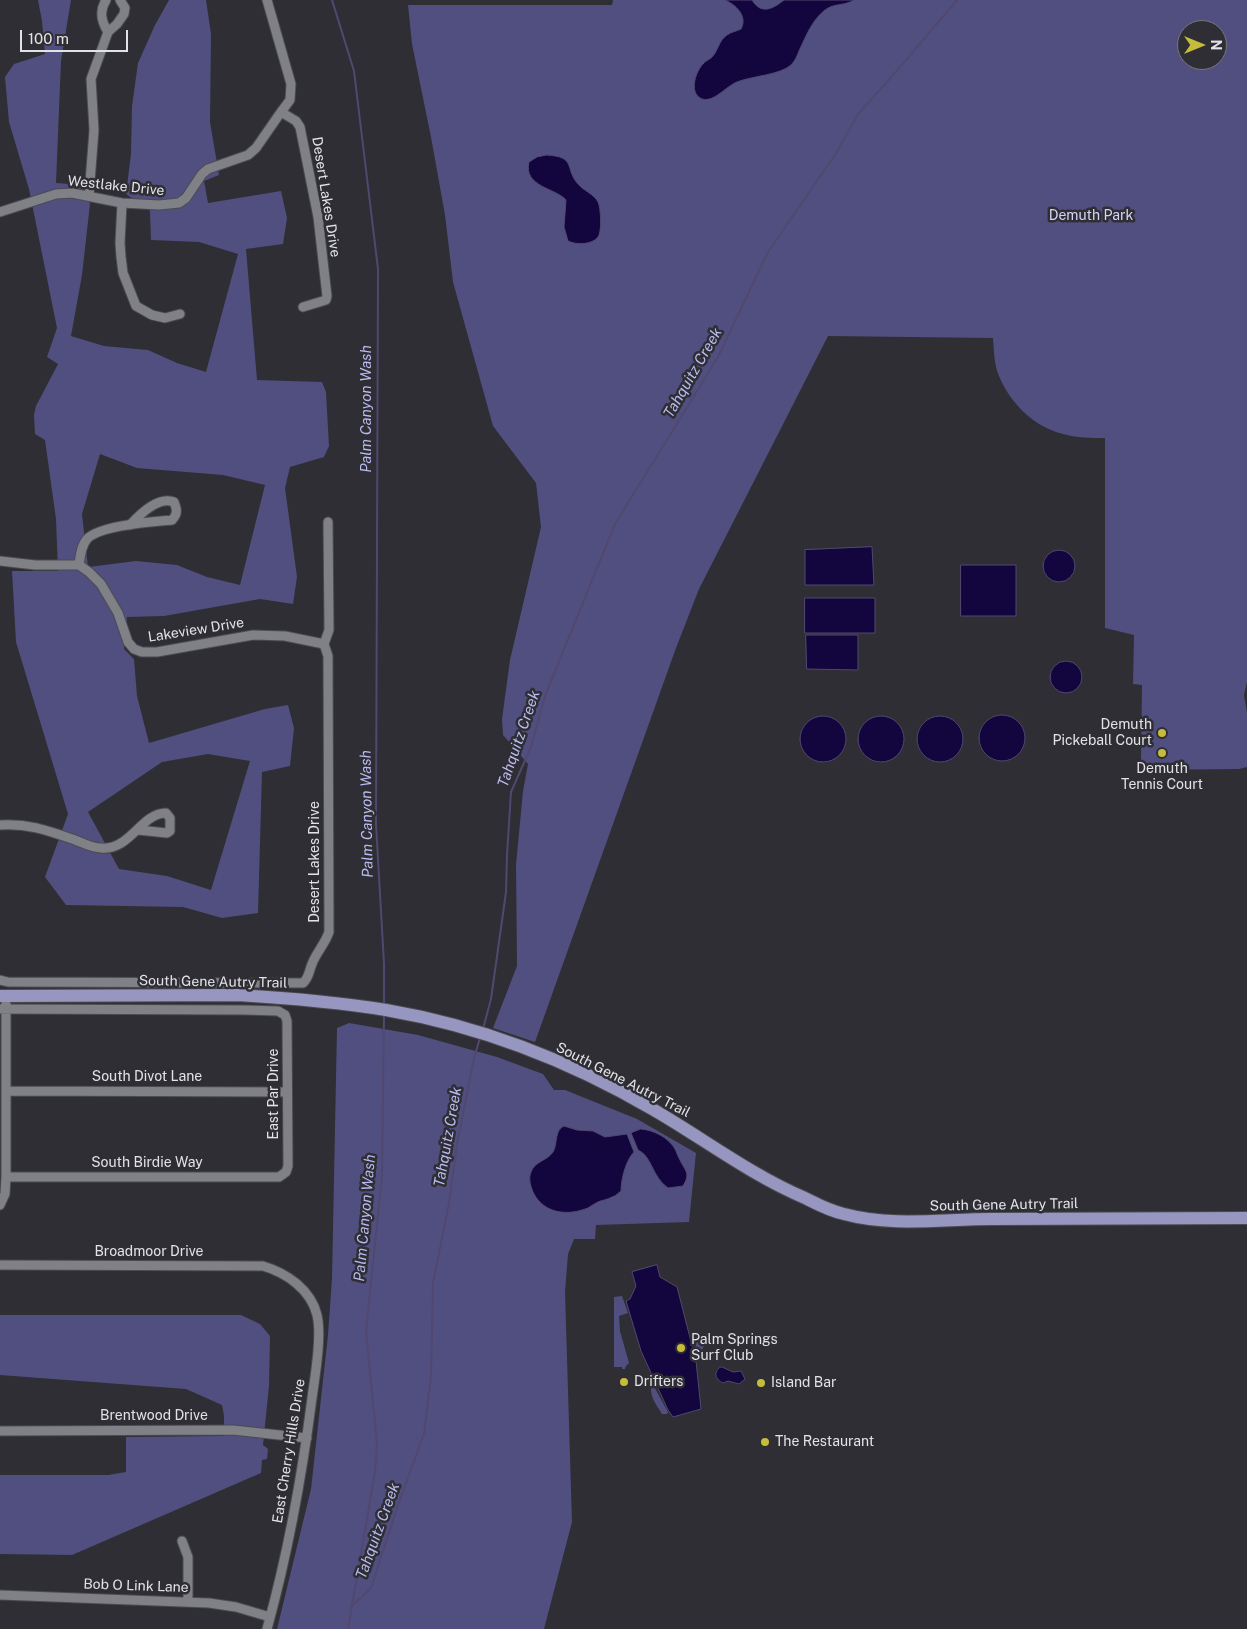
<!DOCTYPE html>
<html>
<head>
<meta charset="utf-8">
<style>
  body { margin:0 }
  #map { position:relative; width:1247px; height:1629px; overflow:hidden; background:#2e2e34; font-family:"Public Sans",sans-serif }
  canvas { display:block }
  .north { position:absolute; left:1177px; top:20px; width:50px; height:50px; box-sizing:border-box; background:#2e2e34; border:1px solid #76767c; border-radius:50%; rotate:90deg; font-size:14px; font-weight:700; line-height:20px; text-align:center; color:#e3e3e7 }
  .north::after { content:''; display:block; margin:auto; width:18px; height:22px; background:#c6bc3c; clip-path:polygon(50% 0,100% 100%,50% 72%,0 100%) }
  .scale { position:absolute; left:20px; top:30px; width:108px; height:22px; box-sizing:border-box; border:2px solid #e3e3e7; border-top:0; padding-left:6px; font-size:15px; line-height:18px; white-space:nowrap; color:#e3e3e7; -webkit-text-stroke:4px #2e2e34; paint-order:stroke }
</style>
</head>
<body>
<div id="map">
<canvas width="1247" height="1629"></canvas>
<div class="north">N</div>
<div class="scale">100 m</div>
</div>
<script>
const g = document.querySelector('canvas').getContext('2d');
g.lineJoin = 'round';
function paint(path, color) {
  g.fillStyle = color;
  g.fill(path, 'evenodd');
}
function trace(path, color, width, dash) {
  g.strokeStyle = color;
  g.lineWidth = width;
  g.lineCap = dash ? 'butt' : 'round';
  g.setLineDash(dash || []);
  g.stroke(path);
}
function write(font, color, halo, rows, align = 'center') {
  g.font = font + ' "Public Sans",sans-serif';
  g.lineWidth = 5;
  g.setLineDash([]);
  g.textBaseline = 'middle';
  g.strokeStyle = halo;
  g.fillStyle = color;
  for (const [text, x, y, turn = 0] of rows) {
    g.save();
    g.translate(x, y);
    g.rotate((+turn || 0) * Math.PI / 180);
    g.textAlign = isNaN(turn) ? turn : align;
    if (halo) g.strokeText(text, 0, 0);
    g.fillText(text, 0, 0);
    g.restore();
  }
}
paint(new Path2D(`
  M38 0H71L61 61 56 183 83 185 90 204 82 275 71 336 104 346 148 350 177 363 206 372 238 254 199 242 151 240 150 211 126 194 131 154 132 106 138 63 155 25 169 0H206L211 34 210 122 219 175 204 181 208 203 281 191 287 218 283 244 246 249 257 380 322 382 326 392 329 446 324 457 290 467 285 488 297 577 293 604 260 599 164 616 127 617 124 649 134 659 137 696 149 743 265 709 288 705 294 728 290 766 262 772 258 913 222 918 183 907 66 905 45 877 68 814 16 642 12 571H58L56 519 45 440 35 434 34 415 36 406 58 364 47 357 57 328 29 189 9 122 5 77 14 64 45 54 42 21ZM100 454 137 468 223 475 265 485 240 585 207 577 177 565 136 561 88 567 82 514ZM208 754 250 761 211 890 167 876 119 869 88 812 162 762Z
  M613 0H1247V682L1244 695 1247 713V767L1239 769 1142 770C1138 768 1135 767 1135 762L1141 761 1142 685 1133 684 1134 635 1105 628V438C1091 438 1076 438 1063 434 1034 427 1010 403 999 376 994 364 994 351 993 338L828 336 699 589 676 648 535 1042 493 1028 517 966 516 865 523 791 528 764 503 735 502 719 510 660 541 527 536 483 493 426 453 282 445 215 431 137 412 44 408 5H612ZM1187 30H1217V60H1187Z
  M349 1023 418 1035 497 1057 543 1074 554 1090H565L637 1119 696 1153 689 1222 596 1225 595 1239H574L568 1254 565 1292 572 1522 544 1629H277L311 1489 328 1335 332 1278 337 1028Z
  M622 1296 628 1313 619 1316 620 1331 629 1363 626 1366 625 1369H622V1367H614V1297Z
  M0 1315H241L260 1324 270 1336 269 1386 263 1445 268 1449 267 1459 262 1460 261 1473 72 1555 0 1554V1475H108L126 1472V1437L224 1436V1416L222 1405 186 1389 0 1375Z
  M707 1337V1340L697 1360 695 1343Z
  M652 1383 668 1412 667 1414H662C656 1404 648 1395 652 1383Z`), '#514f7f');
const water = new Path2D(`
  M725 0H752C761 15 773 9 784 0H854C845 6 834 3 825 10 812 20 806 36 799 51 797 56 795 61 791 65 780 75 752 76 737 82 726 86 712 105 700 98 689 91 696 71 703 64 705 61 709 60 712 57 718 51 719 40 727 35 731 32 737 31 741 29 748 16 736 5 725 0Z
  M547 155C577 157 564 168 578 184 584 191 594 194 598 202 601 208 602 232 598 237 592 245 576 245 568 241L564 227 566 200C556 188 523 187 529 162L537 157Z
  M872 547 874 585H805V550Z
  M1043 566a16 16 0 1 1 32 0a16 16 0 1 1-32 0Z
  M961 565H1016V616H961Z
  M805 598H875V633H805Z
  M806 635H858V670L807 669Z
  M1050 677a16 16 0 1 1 32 0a16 16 0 1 1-32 0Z
  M979 738a23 23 0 1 1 46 0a23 23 0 1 1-46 0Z
  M800 739a23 23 0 1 1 46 0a23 23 0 1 1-46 0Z
  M917 739a23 23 0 1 1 46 0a23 23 0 1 1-46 0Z
  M858 739a23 23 0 1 1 46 0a23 23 0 1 1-46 0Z
  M564 1126 577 1130 593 1131 605 1137 627 1134 634 1152C626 1160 621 1179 621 1191 618 1193 616 1196 612 1197 607 1200 602 1200 598 1202 594 1204 591 1206 588 1208 568 1216 545 1214 534 1194 531 1188 528 1179 531 1172 535 1161 547 1161 553 1152 558 1144 554 1130 564 1126Z
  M641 1129C654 1130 669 1138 675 1149 677 1153 678 1157 680 1160 685 1171 691 1173 683 1186L668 1188C652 1177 652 1156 638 1150L631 1133Z
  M657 1265 660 1277 677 1287 696 1361 701 1409 673 1417 668 1410 641 1351 626 1301 630 1299 636 1286 632 1272Z
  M722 1367 733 1372 741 1371 745 1379 739 1384 728 1381 723 1383C716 1380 713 1373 719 1368Z`);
paint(water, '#13053d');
trace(water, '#514870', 1);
trace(new Path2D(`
  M332 0 354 71 378 269 376 824 384 964V1005
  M483 1029 491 999 506 892 507 855 511 792 531 747 545 696 615 524 718 357 768 252 837 152 858 114 895 73 957 0
  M351 1607 371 1588 398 1505 424 1434 431 1376 433 1283 449 1203 457 1144 474 1058 480 1038
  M348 1629 375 1472 377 1444 366 1331 382 1176 384 1015`), '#514870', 2);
const minor = new Path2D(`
  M106 0C99 11 101 21 108 32
  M267 0 291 84 290 100 281 112 296 121 300 127 318 217 327 296 326 300 303 307
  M89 195 94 130 91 79 108 32 117 24 124 14 125 8 120 0
  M122 203 120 243 121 257 123 273 136 306 152 315 165 318 180 314
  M0 212 56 194 72 193 122 203 159 205 179 203 186 198 202 174 208 169 248 155 256 148 281 112
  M0 561 35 565H79L89 572 101 584 118 613 128 642 134 649 142 652H157L253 635 285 636 324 644
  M79 565C80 557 81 546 87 539 100 525 153 522 172 520 178 514 177 509 174 502 159 496 140 514 130 525
  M0 825C28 823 49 831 75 840 83 843 92 848 101 848 130 851 141 813 166 813L170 818V831L167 833 138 830
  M0 980 8 982 303 983C309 978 309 971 312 964 316 953 325 944 329 932L328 656 324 644 329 630 328 522
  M0 1009 245 1010 278 1011 285 1015 287 1021 288 1166 286 1172 279 1177H6
  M6 1091 287 1092
  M0 1205 5 1194 6 1177V1004
  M0 1265 263 1266C287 1273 311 1290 317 1315 322 1336 315 1376 312 1398 302 1476 288 1553 267 1629
  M0 1431 233 1430 307 1438
  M182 1541 188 1557V1602
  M0 1595 209 1603 236 1607 270 1617`);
const primary = new Path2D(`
  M0 996 238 995C288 998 337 1002 386 1010 480 1026 572 1062 654 1110 704 1139 751 1175 805 1198 817 1204 830 1211 844 1214 892 1227 943 1219 992 1219 1077 1218 1162 1219 1247 1218`);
trace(minor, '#4b4b50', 11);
trace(primary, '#4b4b50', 14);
trace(minor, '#808087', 9);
trace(primary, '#9796c1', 12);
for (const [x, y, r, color] of [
  [1162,733,5,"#c6bc3c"],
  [1162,753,5,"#c6bc3c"],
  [681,1348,5,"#c6bc3c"],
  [624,1382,5,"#c6bc3c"],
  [761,1383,5,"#c6bc3c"],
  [765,1442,5,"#c6bc3c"]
]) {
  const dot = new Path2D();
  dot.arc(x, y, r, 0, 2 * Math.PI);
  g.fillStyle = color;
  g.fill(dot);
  trace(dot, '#2e2e34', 2);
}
write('14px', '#e3e3e7', '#2e2e34', [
  ["Westlake Drive",116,186,6],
  ["Desert Lakes Drive",326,197,81],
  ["Lakeview Drive",196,630,-9],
  ["Desert Lakes Drive",315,862,-90],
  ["South Gene Autry Trail",213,982,1],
  ["South Divot Lane",147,1077],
  ["South Gene Autry Trail",623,1080,27],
  ["East Par Drive",274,1094,-90],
  ["South Birdie Way",147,1163],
  ["South Gene Autry Trail",1004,1205,-1],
  ["Broadmoor Drive",149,1252],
  ["Brentwood Drive",154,1416],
  ["East Cherry Hills Drive",289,1451,-81],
  ["Bob O Link Lane",136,1586,2]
]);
write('14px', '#d4d4f9', '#2e2e34', [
  ["Demuth Park",1091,216]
]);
write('14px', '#e3e3e7', '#2e2e34', [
  ["Demuth",1152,725,"right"],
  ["Pickeball Court",1152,741,"right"],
  ["Demuth",1162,769,"center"],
  ["Tennis Court",1162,785,"center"],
  ["Palm Springs",691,1340],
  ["Surf Club",691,1356],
  ["Drifters",634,1382],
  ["Island Bar",771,1383],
  ["The Restaurant",775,1442]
], 'left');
write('italic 15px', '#bbbaf1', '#2e2e34', [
  ["Tahquitz Creek",693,373,-60],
  ["Palm Canyon Wash",366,409,-90],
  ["Tahquitz Creek",519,739,-71],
  ["Palm Canyon Wash",367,814,-91],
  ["Tahquitz Creek",448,1137,-80],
  ["Palm Canyon Wash",365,1218,-85],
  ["Tahquitz Creek",378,1531,-70]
]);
</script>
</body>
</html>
